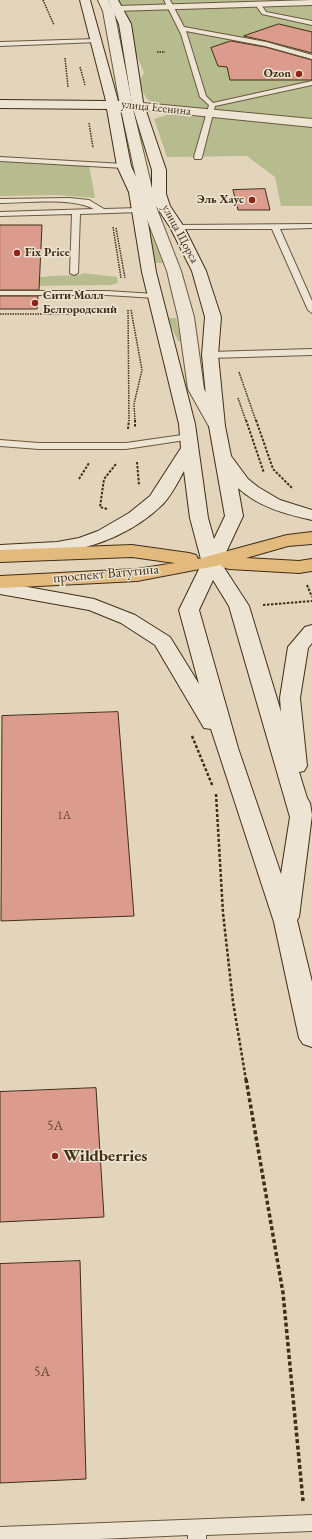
<!DOCTYPE html>
<html>
<head>
<meta charset="utf-8">
<style>
  body { margin:0 }
  canvas { display:block; background:#e3d5bb }
</style>
</head>
<body>
<canvas width="312" height="1539"></canvas>
<script>
const g = document.querySelector('canvas').getContext('2d');
g.lineJoin = 'round';
function paint(path, color) {
  g.fillStyle = color;
  g.fill(path, 'evenodd');
}
function trace(path, color, width, dash) {
  g.strokeStyle = color;
  g.lineWidth = width;
  g.lineCap = dash ? 'butt' : 'round';
  g.setLineDash(dash || []);
  g.stroke(path);
}
function write(font, color, halo, rows, align = 'center') {
  g.font = font + ' "EB Garamond",serif';
  g.lineWidth = 3;
  g.setLineDash([]);
  g.textBaseline = 'middle';
  g.strokeStyle = halo;
  g.fillStyle = color;
  for (const [text, x, y, turn = 0] of rows) {
    g.save();
    g.translate(x, y);
    g.rotate((+turn || 0) * Math.PI / 180);
    g.textAlign = isNaN(turn) ? turn : align;
    if (halo) g.strokeText(text, 0, 0);
    g.fillText(text, 0, 0);
    g.restore();
  }
}
paint(new Path2D(`
  M116 0H311L132 7 121 6Z
  M312 3V119L168 105C146 102 147 102 139 81L144 73 132 44 125 12 133 10Z
  M184 113 312 125V206H281L275 177 247 156 167 157 154 119 167 115Z
  M6 161 89 165 95 198 56 195 0 196V162Z
  M147 234H151L163 263H154Z
  M83 273 117 277 118 283 111 285 18 286 0 277H46L48 276 80 275Z
  M167 318H176L181 341H178Z`), '#b6bc8e');
const building = new Path2D(`
  M279 24 312 32V53L266 41 244 36Z
  M231 41 265 47 312 60V80H230L227 67 218 66 211 48Z
  M265 189 270 210H238L233 190Z
  M0 225H42L39 290H0Z
  M0 296H38L37 309H0Z
  M118 712 134 916 1 921 2 716Z
  M96 1088 104 1217 0 1222V1092Z
  M80 1261 86 1479 0 1483V1264Z`);
paint(building, '#db9c8d');
trace(building, '#422e16', 1);
const lane = new Path2D(`
  M164 0H170L184 27 266 42 312 55V59L265 46 186 31 206 96 213 103 312 81V85L215 106 202 157 201 159H195L194 157 209 105 200 97 181 34Z
  M256 3H260L266 12 312 21V25L262 14 255 4Z
  M96 39 98 40V42L0 46V42Z
  M0 157 124 164 128 166 124 168 0 161Z
  M69 198 89 200 104 209 140 208 144 210 140 212 80 214 78 273 74 275 70 273 72 214 0 216V212L94 209C71 197 26 203 0 203V199Z
  M312 224V228L280 229 312 301V313L308 310 272 229H177L173 227 177 225Z
  M0 291H107L155 294 159 296 155 298 107 295H0Z
  M312 349V355L210 358 206 355 210 352Z
  M189 434 194 437 192 439 126 449H39L0 446V440L39 443H126Z
  M312 1515V1531L206 1535V1539H188V1535L99 1539H0V1527Z`);
const street = new Path2D(`
  M98 0H108L112 8 117 6 312 0V5L114 11 132 102 312 119V127L133 109 157 209 181 271 194 317 204 389 225 426 223 430 217 431 211 430 188 389 178 317 167 271 143 209 120 105 103 11Z`);
const secondary = new Path2D(`
  M80 0H90L118 101H126L132 104 119 24 108 0H118L131 24 143 102 166 170V194L170 206 184 227 206 271 221 317 218 355 225 426 231 456 248 479 258 487 280 500 312 510V520C285 514 259 507 238 488L243 516 221 563 249 606 281 712 280 698 288 647 305 627 312 625V643L308 648 300 698 307 766 304 771 299 772 307 798 310 803 312 815 299 917 297 920 312 982V1047L303 1044 299 1038 274 922 211 729 204 728 201 723 155 645 121 623 89 610 0 594V582L94 599 135 615 170 637 199 684 179 610 202 563 190 518 184 471C178 482 171 496 162 505 134 532 97 547 58 553 39 556 19 556 0 557V545L57 542 79 538 98 531 129 513 150 496 181 448 179 424 142 272 129 192 117 166 107 109 0 108V100L106 101ZM132 105 152 170V194L156 206 170 227 192 271 205 317 202 355 209 426 225 516 214 539 208 518 195 424 156 272 143 192 131 166 120 109 130 108ZM213 580 229 606 290 817 281 874 238 748 199 610Z`);
const primary = new Path2D(`
  M312 532V544L288 546 246 558 299 561 312 559V571L299 573 229 569 222 567 221 565 137 581 0 588V576L137 569 175 563 132 557 0 562V550L132 545 189 553 196 555 198 559 287 535Z`);
trace(lane, '#6a583f', 2);
trace(street, '#6a583f', 2);
trace(secondary, '#422e16', 2);
trace(primary, '#422e16', 2);
trace(new Path2D(`
  M43 0 54 25
  M157 52H165
  M65 58 68 87
  M80 67 85 85
  M89 123 93 148
  M113 227 121 278
  M116 228 125 278
  M128 310 129 421
  M131 310 142 370 134 404 135 421
  M0 314H68L97 311
  M239 372 256 421
  M238 398 246 421`), '#422e16', 1.5, [1.5, 1]);
trace(new Path2D(`
  M135 420V427
  M246 420 264 473
  M256 420 273 469 292 488
  M128 429 129 420
  M137 462 139 485
  M79 479 89 463
  M107 509 100 507 104 479 116 464
  M307 585 312 597
  M263 605 312 601`), '#422e16', 2, [2.5, 1.5]);
trace(new Path2D(`
  M192 736 213 787
  M216 794 223 913 233 1002 246 1080`), '#422e16', 2.5, [3, 2]);
trace(new Path2D(`
  M246 1079 283 1293 303 1501`), '#422e16', 3.5, [4, 2.5]);
paint(lane, '#ede4d3');
paint(street, '#ede4d3');
paint(secondary, '#ede4d3');
paint(primary, '#e2ba7e');
for (const [x, y, r, color] of [
  [299,74,4,"#8f2418"],
  [252,200,4,"#8f2418"],
  [17,253,4,"#8f2418"],
  [35,303,4,"#8f2418"],
  [55,1156,4,"#8f2418"]
]) {
  const dot = new Path2D();
  dot.arc(x, y, r, 0, 2 * Math.PI);
  g.fillStyle = color;
  g.fill(dot);
  trace(dot, '#ede4d3', 1.5);
}
write('bold 12px', '#422e16', '#ede4d3', [
  ["Ozon",291,74],
  ["Эль Хаус",244,200],
  ["Fix Price",25,253,"left"],
  ["Сити Молл",43,296,"left"],
  ["Белгородский",43,310,"left"]
], 'right');
write('12px', '#422e16', '#ede4d3', [
  ["улица Есенина",156,108,6],
  ["улица Щорса",180,234,62]
]);
write('12px', '#684a34', null, [
  ["1А",64,816]
]);
write('14px', '#422e16', '#ede4d3', [
  ["проспект Ватутина",106,574,-5]
]);
write('14px', '#684a34', null, [
  ["5А",55,1126],
  ["5А",42,1372]
]);
write('bold 17px', '#422e16', '#ede4d3', [
  ["Wildberries",63,1156]
], 'left');
</script>
</body>
</html>
